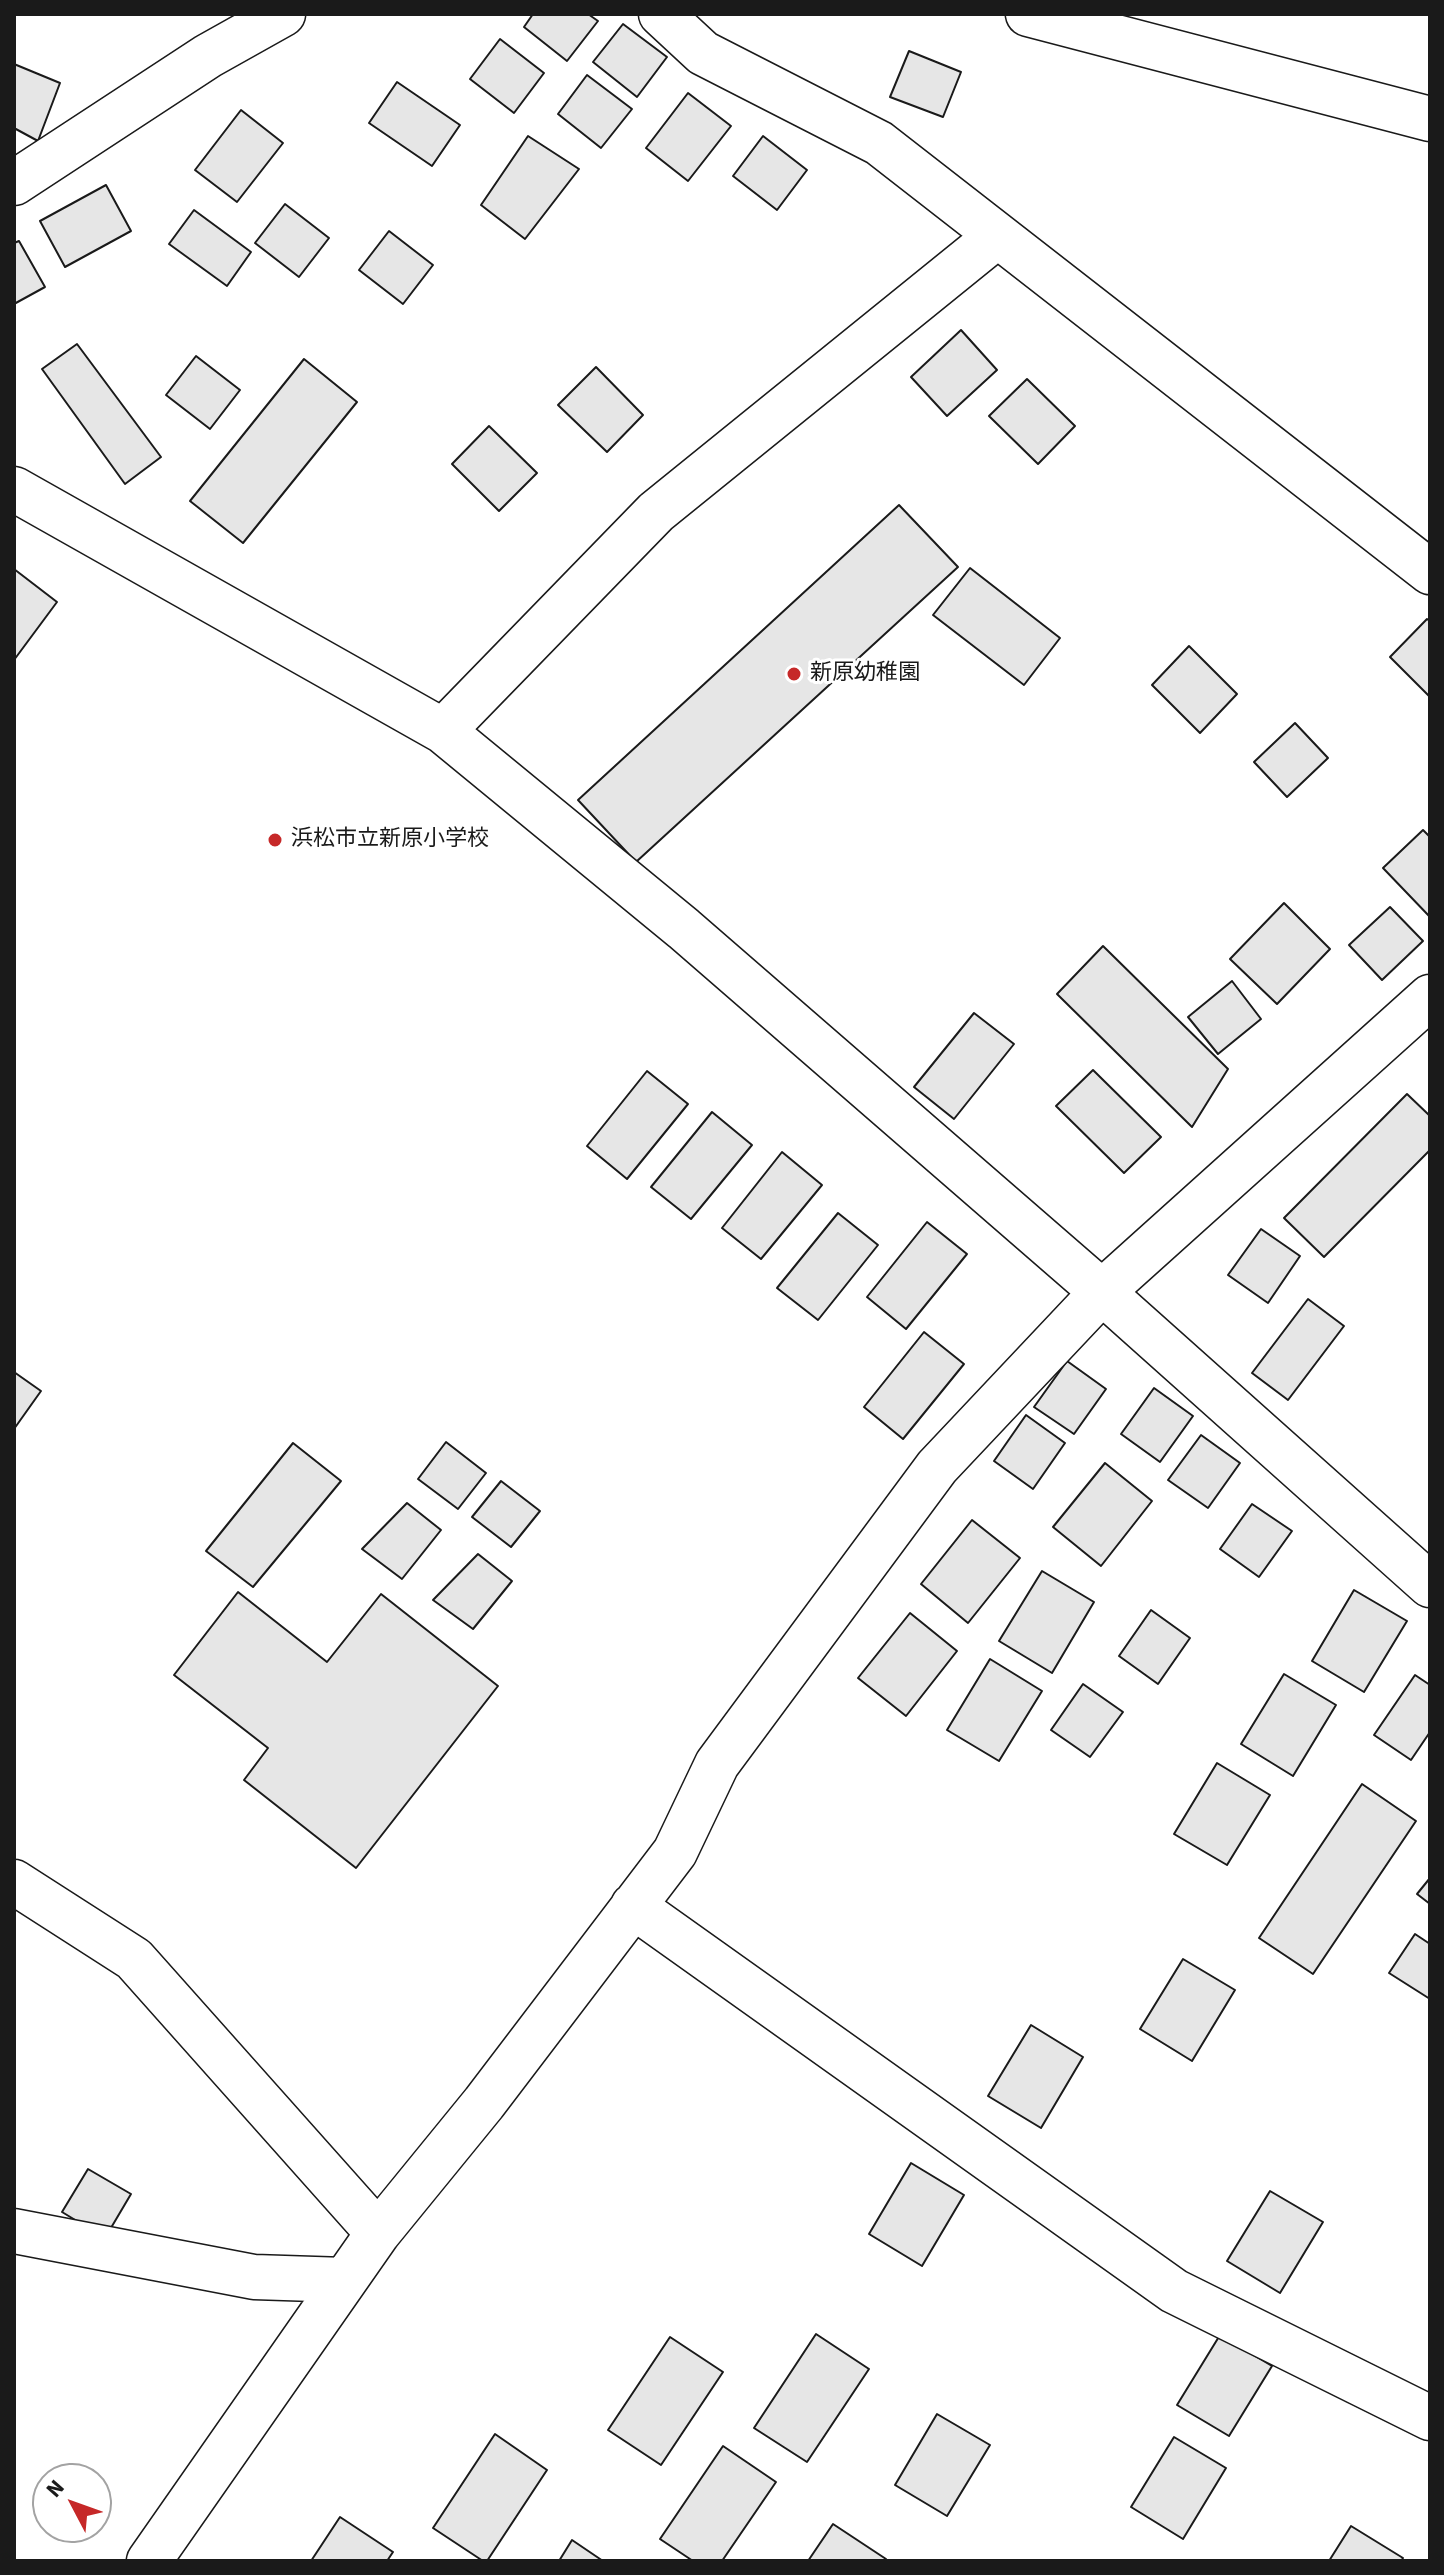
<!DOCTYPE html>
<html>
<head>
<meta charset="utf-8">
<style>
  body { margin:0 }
  #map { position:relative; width:1444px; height:2575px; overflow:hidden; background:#fff; font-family:"Source Sans 3",sans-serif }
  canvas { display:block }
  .frame { position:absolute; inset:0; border:16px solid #1a1a1a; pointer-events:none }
  .north { position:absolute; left:32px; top:2463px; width:80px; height:80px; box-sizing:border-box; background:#fff; border:2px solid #a3a3a3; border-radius:50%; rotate:311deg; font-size:22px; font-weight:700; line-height:32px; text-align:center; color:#1a1a1a }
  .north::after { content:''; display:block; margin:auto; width:28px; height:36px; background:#c62828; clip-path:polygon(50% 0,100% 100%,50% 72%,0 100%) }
</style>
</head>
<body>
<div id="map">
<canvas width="1444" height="2575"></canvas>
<div class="frame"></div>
<div class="north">N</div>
</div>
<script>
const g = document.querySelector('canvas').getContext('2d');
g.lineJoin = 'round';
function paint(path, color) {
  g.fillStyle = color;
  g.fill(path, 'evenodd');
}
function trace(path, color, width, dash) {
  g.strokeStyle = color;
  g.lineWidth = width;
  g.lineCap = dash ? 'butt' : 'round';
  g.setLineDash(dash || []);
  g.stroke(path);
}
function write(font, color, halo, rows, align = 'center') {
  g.font = font + ' "Source Sans 3","Noto Sans JP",sans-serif';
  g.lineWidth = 6;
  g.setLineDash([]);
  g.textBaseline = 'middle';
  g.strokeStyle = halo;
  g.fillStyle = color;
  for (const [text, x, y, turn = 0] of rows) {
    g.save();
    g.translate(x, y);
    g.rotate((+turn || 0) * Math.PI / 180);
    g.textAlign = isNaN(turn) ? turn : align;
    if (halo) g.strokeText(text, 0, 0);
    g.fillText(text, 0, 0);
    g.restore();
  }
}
const building = new Path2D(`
  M533 14H588L598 21 567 61 524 27Z
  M623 24 667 57 637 97 593 62Z
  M500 39 544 73 514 113 470 79Z
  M909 51 961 72 943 117 890 97Z
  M14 64 60 83 38 141 14 128Z
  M587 75 632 109 601 148 558 114Z
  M397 82 460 125 432 166 369 123Z
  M688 93 731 126 688 181 646 148Z
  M241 110 283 143 237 202 195 170Z
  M528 136 579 169 525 239 481 205Z
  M763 136 807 170 777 210 733 176Z
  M106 185 131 231 65 267 40 221Z
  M285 204 329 238 299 277 255 243Z
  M194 210 251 252 227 286 169 244Z
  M389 231 433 265 403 304 359 270Z
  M19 241 45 287 14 304V243Z
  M961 330 997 370 947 416 911 377Z
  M77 344 161 457 125 484 42 369Z
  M196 356 240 390 210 429 166 395Z
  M304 359 357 402 243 543 190 501Z
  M596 367 643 415 607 452 558 405Z
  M1027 379 1075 426 1038 464 989 416Z
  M489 426 537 473 499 511 452 464Z
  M899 505 958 567 636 862 578 800Z
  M970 568 1060 638 1024 685 933 615Z
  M14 569 57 602 14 660Z
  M1427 619 1430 621V697L1390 657Z
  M1189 646 1237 694 1200 733 1152 685Z
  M1295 723 1328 758 1287 797 1254 762Z
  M1423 830 1430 837V917L1383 868Z
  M1284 903 1330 949 1277 1004 1230 959Z
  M1390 907 1423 941 1382 980 1349 945Z
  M1103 946 1228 1069 1192 1127 1057 994Z
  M1232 981 1261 1019 1218 1054 1188 1017Z
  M974 1013 1014 1044 954 1119 914 1087Z
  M1093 1070 1161 1137 1124 1173 1056 1106Z
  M647 1071 688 1104 627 1179 587 1146Z
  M1407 1094 1430 1116V1150L1324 1257 1284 1218Z
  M712 1112 752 1145 691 1219 651 1187Z
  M782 1152 822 1185 761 1259 722 1228Z
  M838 1213 878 1245 818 1320 777 1288Z
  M927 1222 967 1254 906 1329 867 1297Z
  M1261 1229 1300 1256 1268 1303 1228 1275Z
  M1308 1299 1344 1326 1288 1400 1252 1373Z
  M924 1332 964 1364 903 1439 864 1407Z
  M1067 1361 1106 1389 1074 1434 1034 1407Z
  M14 1372 41 1391 14 1429Z
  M1154 1388 1193 1416 1160 1462 1121 1434Z
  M1026 1415 1065 1443 1033 1489 994 1461Z
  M1201 1435 1240 1463 1208 1508 1168 1480Z
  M446 1442 486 1473 458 1509 418 1479Z
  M293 1443 341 1481 253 1587 206 1551Z
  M1105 1463 1152 1501 1101 1566 1053 1527Z
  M501 1481 540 1511 511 1547 472 1517Z
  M407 1503 441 1530 402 1579 362 1549Z
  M1252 1504 1292 1531 1259 1577 1220 1549Z
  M972 1520 1020 1558 968 1623 921 1584Z
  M478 1554 512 1581 473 1629 433 1600Z
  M1042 1571 1094 1602 1052 1673 999 1641Z
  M1354 1590 1407 1621 1364 1692 1312 1661Z
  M238 1592 327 1662 381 1594 498 1686 356 1868 244 1780 268 1748 174 1675Z
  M1151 1610 1190 1638 1158 1684 1119 1656Z
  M910 1613 957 1651 906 1716 858 1678Z
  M990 1659 1042 1691 999 1761 947 1730Z
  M1284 1674 1336 1705 1293 1776 1241 1744Z
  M1415 1675 1430 1685V1732L1411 1760 1374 1735Z
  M1083 1684 1123 1712 1090 1757 1051 1730Z
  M1217 1763 1270 1795 1227 1865 1174 1834Z
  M1362 1784 1416 1821 1313 1974 1259 1938Z
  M1430 1878V1904L1417 1894Z
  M1415 1934 1430 1944V1999L1389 1973Z
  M1183 1959 1235 1990 1192 2061 1140 2029Z
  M1031 2025 1083 2057 1041 2128 988 2096Z
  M911 2163 964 2195 922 2266 869 2234Z
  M88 2169 131 2194 105 2238 62 2212Z
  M1270 2191 1323 2222 1280 2293 1227 2261Z
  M816 2334 869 2369 807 2462 754 2428Z
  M1220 2335 1272 2366 1229 2436 1177 2405Z
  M670 2337 723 2372 661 2465 608 2430Z
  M937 2414 990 2445 947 2516 895 2485Z
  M495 2434 547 2470 487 2561H483L433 2528Z
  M1174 2437 1226 2468 1183 2539 1131 2507Z
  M723 2446 776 2482 722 2561H693L660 2539Z
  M340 2517 393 2552 387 2561H311Z
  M833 2524 886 2559 885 2561H808Z
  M1351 2526 1403 2558 1401 2561H1329Z
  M572 2540 603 2561H559Z`);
paint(building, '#e6e6e6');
trace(building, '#1a1a1a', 2);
const minor = new Path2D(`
  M661 14 703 53 879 143 1430 572
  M1028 14 1430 119
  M14 183 208 56 283 14
  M14 489 443 731 684 929 1102 1292 1430 1585
  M443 731 656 512 997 236
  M14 1882 134 1959 378 2233
  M633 1906 1174 2291 1430 2418
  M14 2231 254 2277 345 2280
  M149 2561 378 2233 484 2103 675 1852 717 1764 937 1467 1102 1292 1430 997`);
trace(minor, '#1a1a1a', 47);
trace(minor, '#fff', 44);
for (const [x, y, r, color] of [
  [794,674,8,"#c62828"],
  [275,840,8,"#c62828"]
]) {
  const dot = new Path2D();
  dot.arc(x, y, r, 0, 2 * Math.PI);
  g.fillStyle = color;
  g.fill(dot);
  trace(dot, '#fff', 3);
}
write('22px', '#1a1a1a', '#fff', [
  ["新原幼稚園",810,674],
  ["浜松市立新原小学校",291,840]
], 'left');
</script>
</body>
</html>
